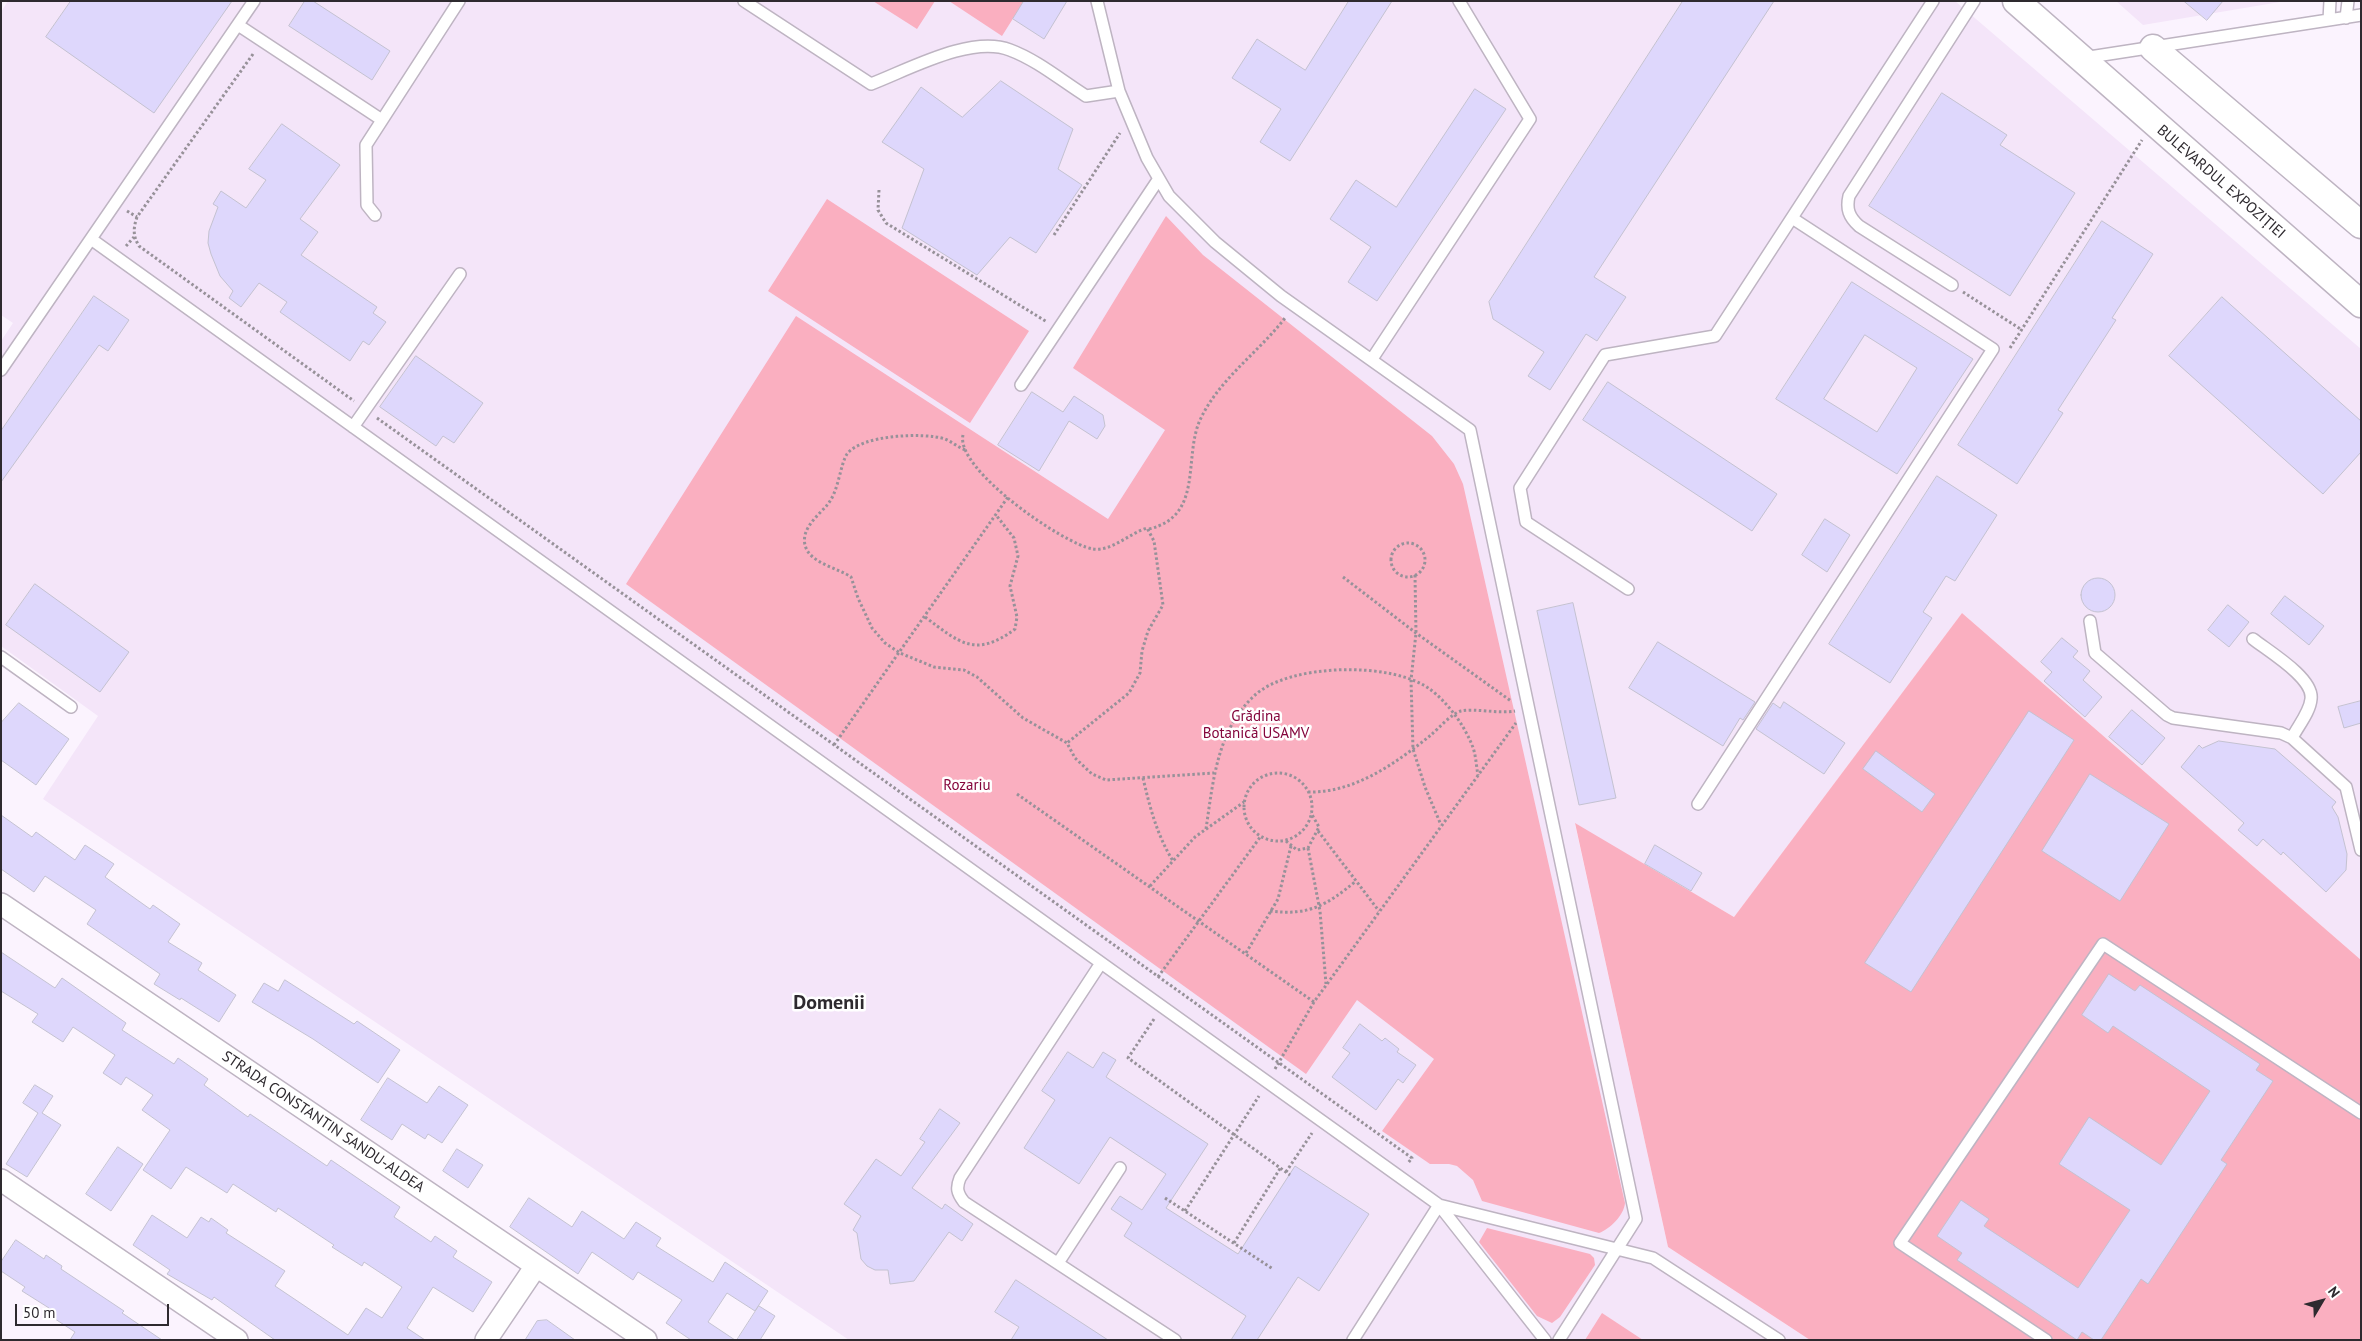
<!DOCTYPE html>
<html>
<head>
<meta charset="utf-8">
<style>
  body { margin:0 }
  #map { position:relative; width:2362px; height:1341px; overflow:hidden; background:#fbf3fe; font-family:"PT Sans",sans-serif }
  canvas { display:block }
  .frame { position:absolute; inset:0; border:2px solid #2e2a2f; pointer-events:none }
  .north { position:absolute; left:2297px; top:1276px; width:50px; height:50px; -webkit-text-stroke:4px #fff; paint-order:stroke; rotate:53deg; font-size:14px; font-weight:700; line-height:20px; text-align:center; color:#2e2a2f }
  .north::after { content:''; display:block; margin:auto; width:18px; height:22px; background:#2e2a2f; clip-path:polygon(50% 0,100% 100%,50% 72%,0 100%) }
  .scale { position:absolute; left:15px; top:1304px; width:154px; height:22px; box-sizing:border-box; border:2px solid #2e2a2f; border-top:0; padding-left:6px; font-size:15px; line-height:18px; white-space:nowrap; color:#2e2a2f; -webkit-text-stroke:4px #fff; paint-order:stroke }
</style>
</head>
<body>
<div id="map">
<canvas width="2362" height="1341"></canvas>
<div class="frame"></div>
<div class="north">N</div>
<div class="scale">50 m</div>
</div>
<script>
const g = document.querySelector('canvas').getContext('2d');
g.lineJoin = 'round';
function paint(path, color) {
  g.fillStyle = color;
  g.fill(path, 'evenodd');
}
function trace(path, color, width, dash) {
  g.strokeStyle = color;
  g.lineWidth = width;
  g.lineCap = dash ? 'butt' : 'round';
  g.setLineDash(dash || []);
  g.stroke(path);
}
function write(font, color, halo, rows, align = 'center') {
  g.font = font + ' "PT Sans",sans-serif';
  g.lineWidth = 5;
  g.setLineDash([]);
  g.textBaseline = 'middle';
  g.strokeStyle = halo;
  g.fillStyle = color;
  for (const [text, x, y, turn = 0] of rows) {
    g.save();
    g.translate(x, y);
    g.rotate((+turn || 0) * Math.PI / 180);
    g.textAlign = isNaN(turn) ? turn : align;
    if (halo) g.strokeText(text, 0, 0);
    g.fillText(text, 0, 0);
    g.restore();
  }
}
paint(new Path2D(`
  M8 1H1955L2361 349V960L1962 613 1734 917 1575 824 1668 1247 1810 1340H849L43 799 98 716 1 646V341L13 323 1 315V12Z
  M2116 1H2286L2143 25Z`), '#f4e5f9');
paint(new Path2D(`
  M873 1H935L917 29Z
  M949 1H1024L1002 36Z
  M827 199 1029 331 970 423 768 291Z
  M1166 216 1203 255 1432 436 1454 464 1463 484 1625 1203C1624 1215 1610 1229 1599 1233L1482 1201 1473 1180 1457 1166 1449 1164H1430L1382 1131 1434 1059 1357 1000 1306 1074 626 584 796 316 1108 519 1165 430 1073 368Z
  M1962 613 2361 960V1340H1810L1668 1247 1575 823 1734 917Z
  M1487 1228 1590 1254 1594 1258 1595 1265 1560 1317 1552 1323 1537 1316 1479 1242Z
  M1602 1313 1643 1340H1585Z`), '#faafc0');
const building = new Path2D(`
  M71 1H232L154 113 46 37Z
  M305 1H313L390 51 372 80 289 26Z
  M1024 1H1067L1044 39 1013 19Z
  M1349 1H1392L1290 161 1260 142 1281 109 1232 78 1257 39 1305 70Z
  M1683 1H1774L1594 277 1626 297 1597 341 1586 334 1550 390 1528 376 1544 352 1493 319 1489 302Z
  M2184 1H2223L2207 20Z
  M1001 81 1073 129 1058 169 1082 185 1036 253 1010 237 977 275 902 228 924 169 882 142 921 87 962 117Z
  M1475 89 1506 109 1377 301 1348 282 1371 247 1330 219 1356 180 1396 207Z
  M1942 93 2007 135 2000 145 2075 193 2010 296 1869 206Z
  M282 124 340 165 300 219 318 232 301 255 377 307 373 313 386 322 369 345 363 341 350 361 280 312 287 302 259 283 241 307 229 298 233 291 220 276 211 254 208 243 209 231 218 207 213 204 221 191 246 208 266 180 249 169Z
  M2102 221 2153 254 2112 318 2116 320 2058 410 2063 413 2017 484 1958 445Z
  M1852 282 1973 359 1897 474 1776 399ZM1865 335 1917 368 1877 432 1824 399Z
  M94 296 129 320 108 351 99 345 1 482V431Z
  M2222 297 2361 421V452L2323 494 2169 356Z
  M416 356 483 403 454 443 443 436 436 446 380 407Z
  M1608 382 1777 494 1752 531 1583 420Z
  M1032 392 1063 412 1074 396 1103 415 1105 426 1097 439 1069 421 1039 471 998 445Z
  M1937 476 1997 515 1955 581 1946 576 1923 612 1932 618 1890 683 1829 644Z
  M1825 519 1850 535 1827 572 1802 555Z
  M2081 595a17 17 0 1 1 34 0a17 17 0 1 1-34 0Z
  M35 584 129 652 100 692 6 625Z
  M2285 596 2324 626 2309 645 2271 614Z
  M1573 603 1616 798 1579 805 1537 611Z
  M2228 605 2249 622 2229 647 2208 630Z
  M2062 638 2078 651 2073 657 2090 671 2083 680 2102 697 2085 717 2044 681 2052 672 2041 662Z
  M1658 642 1755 702 1743 720 1740 718 1723 746 1629 688Z
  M2361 701V723L2344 728 2338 707Z
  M1784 702 1845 743 1824 774 1756 729 1773 703 1780 708Z
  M19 703 69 739 36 785 1 760V723Z
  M2132 710 2165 738 2142 765 2109 737Z
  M2029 711 2074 740 1911 992 1865 963Z
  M2219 741 2275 749 2336 802 2332 807 2338 817 2347 854 2346 870 2326 892 2283 852 2281 855 2263 839 2257 846 2238 830 2244 823 2181 767 2199 745 2202 748Z
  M1876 751 1935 794 1922 812 1863 769Z
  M2090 774 2169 824 2120 901 2042 851Z
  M1 815 32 837 36 832 75 860 85 845 114 864 105 877 150 909 153 905 180 924 168 942 202 963 198 970 236 995 219 1022 181 998 180 1000 154 984 160 974 87 924 96 910 45 876 34 892 1 869Z
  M1655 845 1702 873 1691 891 1645 864Z
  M1 952 55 988 62 978 126 1023 122 1030 174 1064 178 1058 208 1079 204 1085 248 1117 250 1114 327 1166 331 1160 400 1207 394 1217 431 1242 435 1236 457 1251 453 1257 492 1282 473 1312 433 1287 407 1328 425 1340H275L214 1297 212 1300 167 1274 170 1270 133 1245 152 1215 187 1238 201 1217 209 1222 211 1218 228 1230 226 1233 285 1271 275 1286 348 1335 366 1308 382 1318 402 1287 364 1262 362 1266 332 1247 334 1245 278 1208 276 1212 233 1184 227 1193 186 1167 171 1189 143 1170 170 1130 142 1110 153 1095 126 1077 121 1085 103 1073 115 1055 73 1027 63 1042 32 1022 38 1014 1 991Z
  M2109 974 2135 991 2140 985 2260 1064 2256 1070 2273 1081 2221 1160 2227 1164 2148 1284 2141 1279 2101 1340H2094L2082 1332 2077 1340 1957 1260 1962 1253 1937 1236 1961 1200 1989 1219 1984 1226 2078 1288 2130 1210 2059 1164 2089 1117 2161 1165 2210 1091 2113 1026 2108 1033 2082 1015Z
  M285 980 354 1024 357 1021 400 1050 378 1083 313 1039 252 1002 264 983 278 991Z
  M1360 1024 1382 1041 1385 1038 1399 1049 1397 1052 1416 1065 1403 1083 1398 1079 1376 1110 1332 1077 1350 1053 1343 1048Z
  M1068 1052 1093 1068 1103 1052 1116 1060 1106 1077 1208 1144 1166 1208 1238 1254 1295 1166 1369 1214 1319 1291 1298 1277 1257 1340H1231L1246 1316 1124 1236 1132 1223 1111 1209 1120 1196 1142 1210 1166 1174 1110 1137 1079 1184 1024 1148 1055 1100 1042 1091Z
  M388 1078 427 1103 439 1086 468 1105 442 1143 428 1134 425 1139 402 1124 392 1140 361 1120Z
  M35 1085 53 1096 42 1113 61 1125 27 1177 6 1164 38 1113 23 1103Z
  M940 1109 960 1123 912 1188 942 1209 945 1204 973 1224 962 1241 949 1232 914 1281 890 1284 888 1270H875L867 1266 861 1259 857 1233 853 1230 861 1216 844 1204 876 1159 901 1176 925 1142 920 1139Z
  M118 1147 143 1164 111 1211 86 1194Z
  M457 1149 483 1165 468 1188 443 1171Z
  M529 1198 572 1227 582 1211 624 1239 636 1222 661 1238 656 1246 713 1282 725 1262 768 1291 755 1311 727 1293 708 1322 735 1340H691L666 1323 682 1300 638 1272 633 1280 592 1252 578 1274 510 1227Z
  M16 1240 44 1259 46 1255 62 1266 61 1269 124 1311 122 1313 162 1340H70L75 1332 46 1313 49 1308 22 1291 25 1287 1 1271V1262Z
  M1016 1280 1108 1340H1011L1019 1327 995 1312Z
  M759 1306 775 1316 760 1340H737Z
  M547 1320 575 1340H525L537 1321Z`);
paint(building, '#ded7fc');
trace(building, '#c4c2d1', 1);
const service = new Path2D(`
  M744 1 871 84C910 69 971 35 1010 50 1037 60 1062 81 1086 96L1119 91
  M1097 1 1119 91 1147 158 1169 196 1215 242 1281 296 1470 430 1636 1219 1559 1340
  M2346 18 2348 1
  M2329 20 2330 1
  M238 25 382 120
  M2083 58 2361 15
  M375 215 367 205 366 145 459 1
  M91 239 1439 1205 1353 1340
  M1952 285 1859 226C1849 217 1846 209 1849 196L1974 1
  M1372 359 1530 119 1459 1
  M1 370 254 1
  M1021 385 1158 180
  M353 427 460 274
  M1628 589 1526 522 1520 488 1605 355 1715 336 1933 1
  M2090 621 2095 653 2167 715 2173 718 2281 733 2292 738 2346 787 2361 850
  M2253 639C2268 651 2314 678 2311 699 2310 712 2298 726 2292 738
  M1 657 71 707
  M1698 804 1993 349 1792 218
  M1101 963 960 1178C956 1188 957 1193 964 1202L1175 1340
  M1058 1263 1120 1168
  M1545 1340 1439 1205 1653 1258 1779 1340
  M2046 1340 1900 1243 2103 944 2361 1113`);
const minor = new Path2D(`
  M1 904 646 1340
  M1 1180 237 1340
  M486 1340 536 1266`);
const tertiary = new Path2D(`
  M2016 1 2361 304
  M2153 48 2361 225`);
trace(service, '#beb4c2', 14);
trace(minor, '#beb4c2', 24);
trace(tertiary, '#beb4c2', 29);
trace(new Path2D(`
  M253 54 137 217C133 229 133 236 139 246L354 401
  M879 190 878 210 886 223 1047 322
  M127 211 137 217
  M1054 235 1120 133
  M126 246 134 237
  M1963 292 2022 330
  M2010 348 2142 140
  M377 418 1412 1158 1408 1163
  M963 435C955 469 1063 544 1093 549 1111 552 1130 533 1147 528L1154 541 1163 605 1148 631 1142 651 1140 673 1129 693 1067 743
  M965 450C958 447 952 442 945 439 923 432 861 435 847 454 840 465 839 490 828 504 819 515 801 528 805 545 809 563 838 568 851 577L858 598 872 628 885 643 900 653 934 667 964 670 977 677 1023 718 1067 743 1075 758 1092 774 1106 780 1214 773
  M1149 529C1204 516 1183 458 1200 420 1219 379 1258 353 1285 318
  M1391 560a17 17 0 1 1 34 0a17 17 0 1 1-34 0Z
  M1415 575 1416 633 1411 680 1413 749 1425 787 1441 825
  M1343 577 1416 633 1511 701
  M925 617C959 642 975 659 1015 629L1017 617 1010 586 1018 556 1014 538 996 515
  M834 745 1008 497
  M1244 807a34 34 0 1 1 68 0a34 34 0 1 1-68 0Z
  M1143 778C1150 808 1157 835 1173 861
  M1308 792C1355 793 1396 763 1431 735 1439 728 1451 714 1461 711 1476 708 1498 714 1515 711
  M1017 794 1314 1002
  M1206 829C1213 782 1217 730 1254 696 1288 663 1394 661 1431 690 1448 703 1464 725 1472 745 1476 754 1476 765 1478 775
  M1318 831 1379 911
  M1286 841 1297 850 1308 848 1319 827 1311 813
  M1308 848 1320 911 1326 984
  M1150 886 1195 837 1244 802
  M1270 911C1309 916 1327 905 1356 881
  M1246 953 1278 899 1291 846
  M1158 977 1261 836
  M1154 1019 1128 1058 1290 1175
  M1275 1069 1314 1002 1516 723
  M1286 1172 1312 1133
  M1165 1198 1273 1269
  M1185 1211 1259 1096
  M1234 1243 1281 1167`), '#979199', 3, [2.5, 2.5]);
trace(service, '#fff', 11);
trace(minor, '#fff', 21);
trace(tertiary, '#fff', 26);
write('15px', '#2e2a2f', '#fff', [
  ["BULEVARDUL EXPOZIȚIEI",2221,182,41],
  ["STRADA CONSTANTIN SANDU-ALDEA",323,1122,34]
]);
write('15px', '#84053c', '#fff', [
  ["Grădina",1256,717],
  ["Botanică USAMV",1256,734],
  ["Rozariu",967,786]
]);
write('bold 20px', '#2e2a2f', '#fff', [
  ["Domenii",829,1003]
]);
</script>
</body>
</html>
